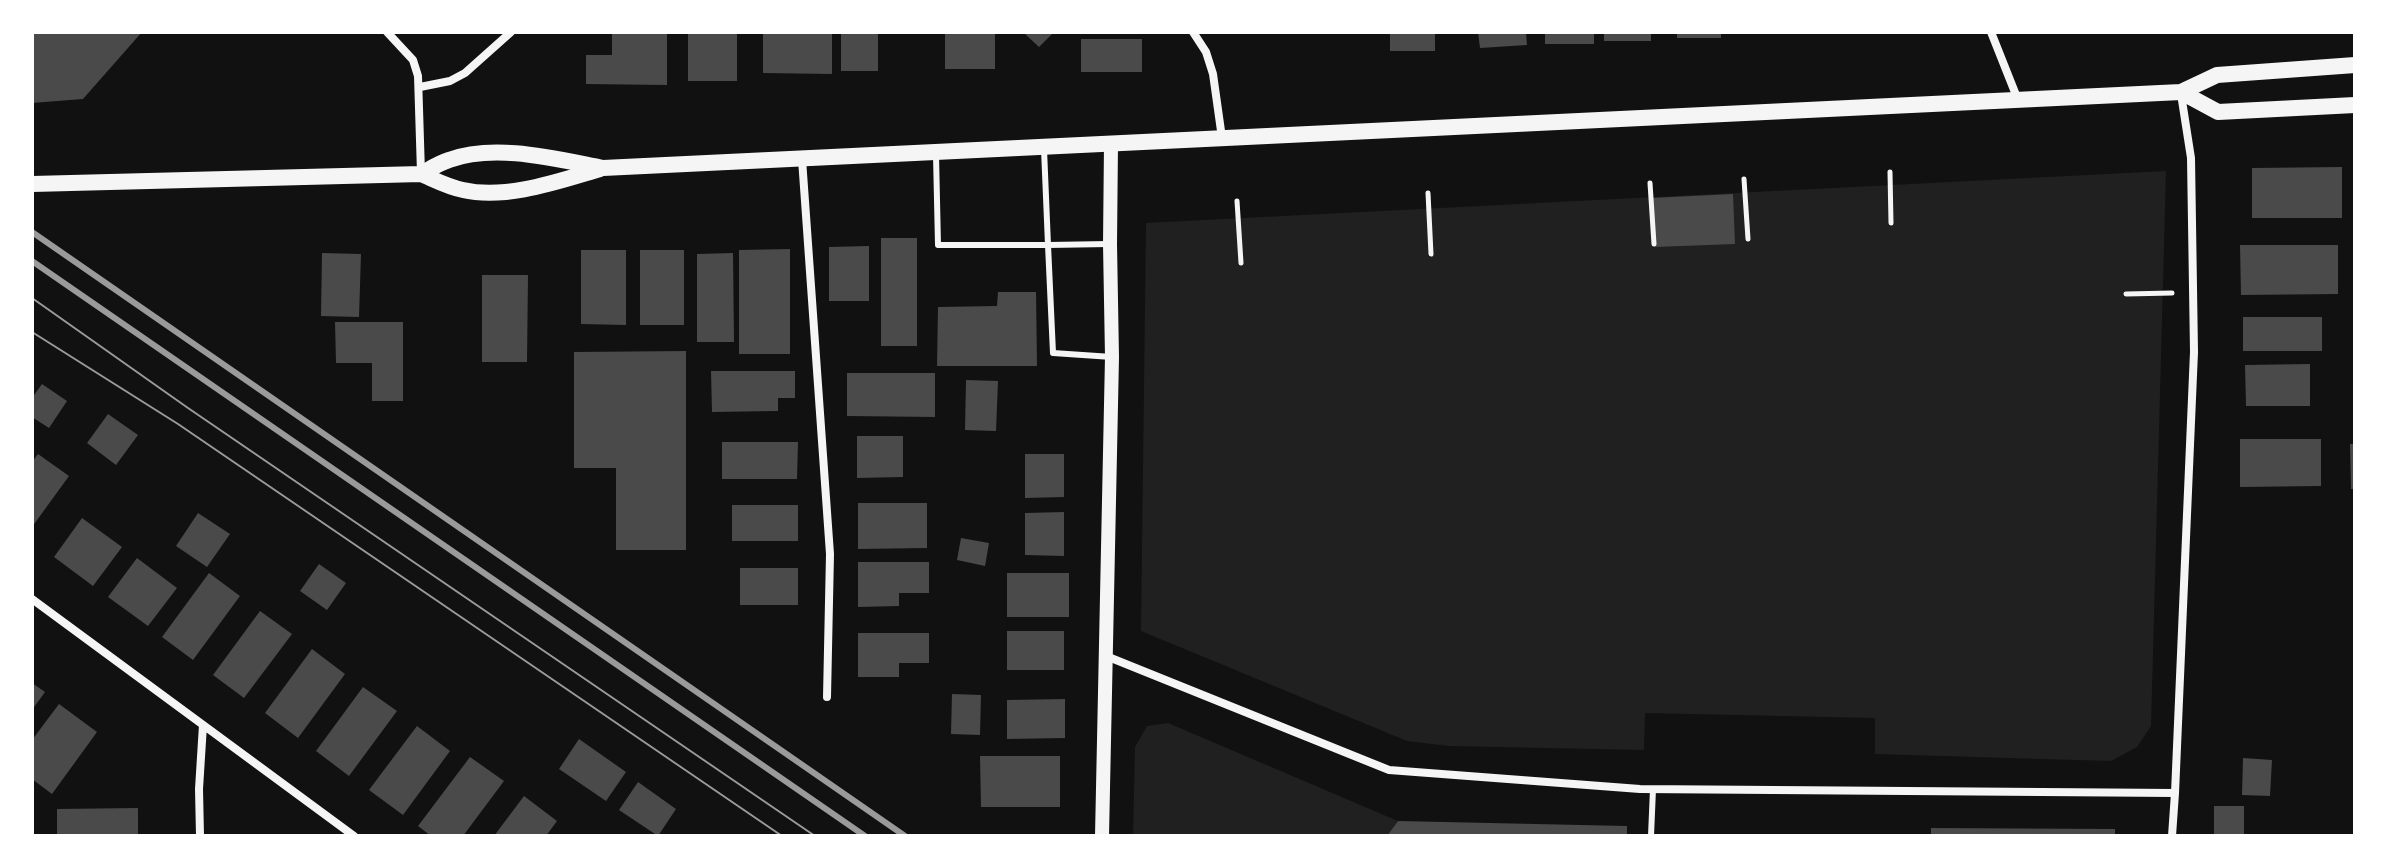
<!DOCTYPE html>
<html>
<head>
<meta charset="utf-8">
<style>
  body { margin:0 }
  #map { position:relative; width:2387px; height:868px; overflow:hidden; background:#111; font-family:"Open Sans",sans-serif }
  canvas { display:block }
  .frame { position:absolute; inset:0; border:34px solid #fff; pointer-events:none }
</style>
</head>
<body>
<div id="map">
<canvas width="2387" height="868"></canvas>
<div class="frame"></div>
</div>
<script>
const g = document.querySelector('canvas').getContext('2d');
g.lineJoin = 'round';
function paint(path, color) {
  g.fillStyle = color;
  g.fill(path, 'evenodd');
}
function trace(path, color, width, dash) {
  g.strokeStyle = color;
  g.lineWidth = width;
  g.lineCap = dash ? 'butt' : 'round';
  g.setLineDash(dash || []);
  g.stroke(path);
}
paint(new Path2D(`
  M2166 171 2151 726 2137 747 2111 761 1875 754V718L1645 713 1644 750 1449 746 1407 741 1141 631 1146 223Z
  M1168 723 1398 821 1387 836H1133L1135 747 1147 726Z`), '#202020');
paint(new Path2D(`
  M32 32H142L83 99 32 103Z
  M612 32H667V85L586 84V55H612Z
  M688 32H737V81H688Z
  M763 32H832V74L763 73Z
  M841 32H878V71H841Z
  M945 32H995V69H945Z
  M1023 32H1054L1039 47Z
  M1390 32H1435V51H1390Z
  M1478 32H1526L1527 45 1480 48Z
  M1545 32H1594V44H1545Z
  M1604 32H1651V41H1604Z
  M1677 32H1721V38H1677Z
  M1081 39H1142V72H1081Z
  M2342 167V218H2252V168Z
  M1733 194 1735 244 1655 247 1652 198Z
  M881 238H917V346H881Z
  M2240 245H2338V294L2241 295Z
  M869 246V301H829V247Z
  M790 249V354H739V250Z
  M581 250H626V325L581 324Z
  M640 250H684V325H640Z
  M322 253 361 254 359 317 321 316Z
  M733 253 734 342H697V254Z
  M482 275H528L527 362H482Z
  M998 292H1036L1037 366H937L938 307 997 306Z
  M2243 317H2322V351H2243Z
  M335 322H403V401H372V363H336Z
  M686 351V550H616V468H574V352Z
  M2310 364V406H2246L2245 365Z
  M711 371H795V398H778V411L712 412Z
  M847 373H935V417L847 416Z
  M966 380 998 381 996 431 965 430Z
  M42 384 67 401 49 428 32 417V398Z
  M108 414 138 435 116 465 87 443Z
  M857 436H903V477L857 478Z
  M2240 439H2321V486L2240 487Z
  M722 442H798L797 479H722Z
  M2350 444H2355V489H2351Z
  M38 454 69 476 32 527V462Z
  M1025 454H1064V497L1025 498Z
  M858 503H927V548L858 549Z
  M732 505H798V541H732Z
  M1064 512V556L1025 555V513Z
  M198 513 230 534 207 567 176 546Z
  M82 518 122 547 93 586 54 557Z
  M961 538 989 543 985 566 957 560Z
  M137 558 177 588 148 626 108 597Z
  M858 562H929V593H899V606L858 607Z
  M319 564 346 583 327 610 300 591Z
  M740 568H798V605H740Z
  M209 573 240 596 193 660 162 637Z
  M1007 573H1069V617H1007Z
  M260 611 292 634 244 698 213 675Z
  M1007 631H1064V670H1007Z
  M858 633H929V663H899V677H858Z
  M312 649 345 674 298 738 265 713Z
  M32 683 45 692 32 710Z
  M363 687 397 711 349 776 316 751Z
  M952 694 981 695 980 735 951 734Z
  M1065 699V738L1007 739V700Z
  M59 704 97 732 52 794 32 779V740Z
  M417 726 450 751 403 815 369 790Z
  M579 739 626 772 606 801 559 769Z
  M980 756H1060V807H981Z
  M470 757 504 781 463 836H431L418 826Z
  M2243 758 2272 760 2270 796 2242 795Z
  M638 782 676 809 658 836 619 810Z
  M524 796 557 821 546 836H494Z
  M2214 806H2244V836H2214Z
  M138 808V836H57V809Z
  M1398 821 1627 826V836H1387Z
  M1931 828 2115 829V836H1931Z`), '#4a4a4a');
trace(new Path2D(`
  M1890 172 1891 223
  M1744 179 1748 239
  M1650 183 1654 244
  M1428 193 1431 254
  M1237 201 1241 263
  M2126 294 2172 293`), '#f5f5f5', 5);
trace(new Path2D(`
  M936 155 938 245H1048L1044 149
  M1109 244 1048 245 1053 353 1112 357
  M1651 836 1653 789`), '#f5f5f5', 6);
trace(new Path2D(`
  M387 32 413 60 418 76 421 173
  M1193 32 1206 52 1213 74 1222 138
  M1991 32 2018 100
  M420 87 450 81 465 73 511 32
  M802 159 830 554 827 697
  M32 599 354 836
  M1106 656 1389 770 1640 789 2175 793
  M200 836 199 789 203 725
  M2172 836 2175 793 2194 352 2191 158 2181 94`), '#f5f5f5', 8);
trace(new Path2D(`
  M1102 836 1112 357 1110 244 1111 143`), '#f5f5f5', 14);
trace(new Path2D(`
  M2181 92 2218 112 2355 105
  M421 174C430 169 439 163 449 160 495 143 556 159 603 168L2181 92 2217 75 2355 65
  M32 184 421 174C435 180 448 187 463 190 506 200 559 181 600 169`), '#f5f5f5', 16);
trace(new Path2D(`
  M32 298 188 408 815 836
  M32 332 178 424 782 836`), '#9a9a9a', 2);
trace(new Path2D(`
  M32 232 905 836
  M32 261 865 836`), '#9a9a9a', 6);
</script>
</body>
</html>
